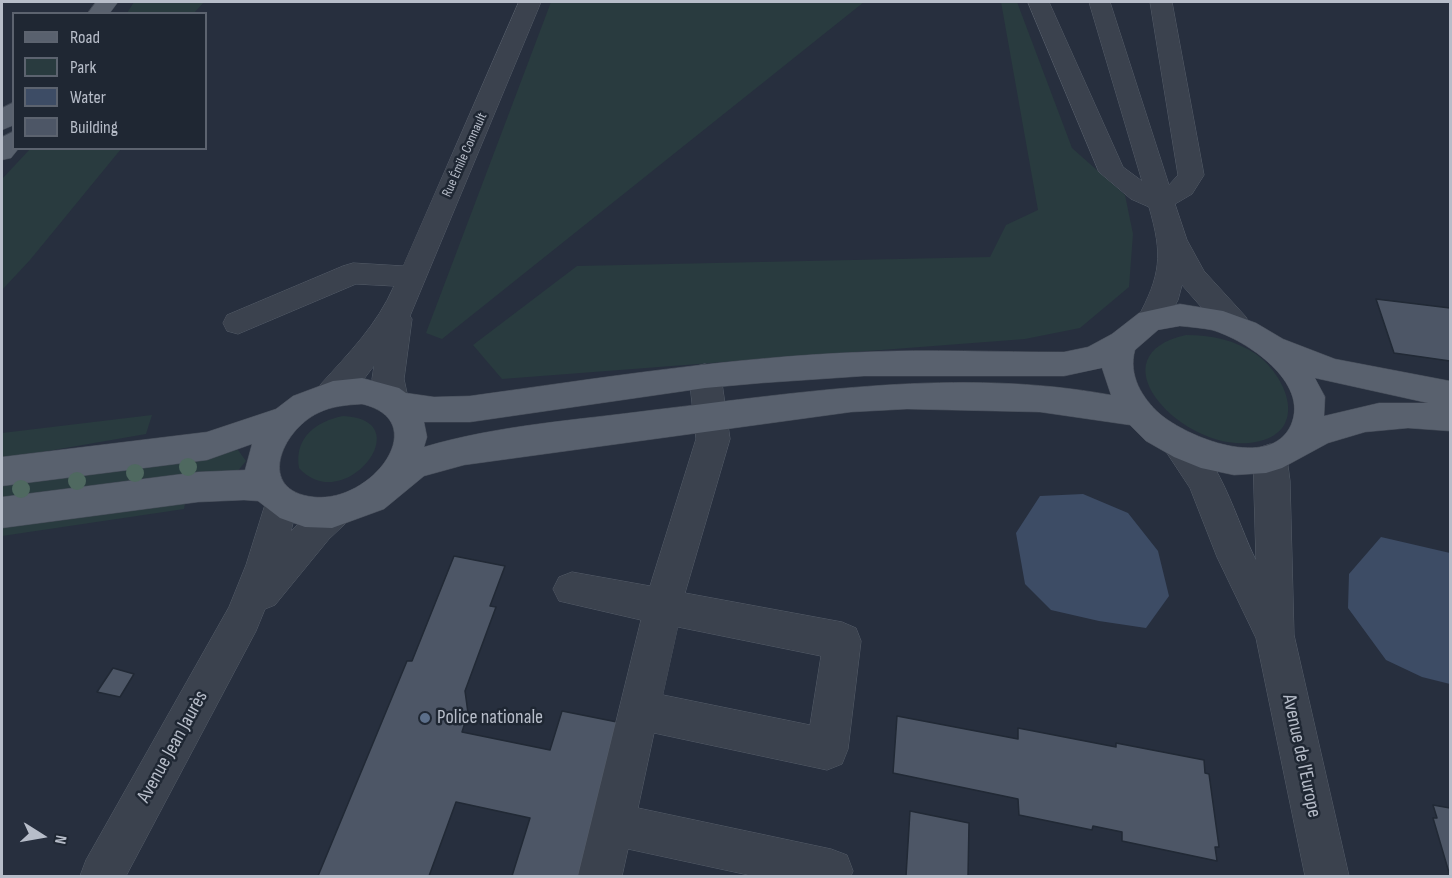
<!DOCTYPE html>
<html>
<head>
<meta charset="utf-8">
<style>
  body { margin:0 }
  #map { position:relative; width:1452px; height:878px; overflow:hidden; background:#272f3e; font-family:"Sofia Sans Condensed",sans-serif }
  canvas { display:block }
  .frame { position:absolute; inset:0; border:3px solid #b7bdc9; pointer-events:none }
  .legend { position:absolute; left:12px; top:12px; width:195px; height:138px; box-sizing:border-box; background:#1f2733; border:2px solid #5c636f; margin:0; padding:8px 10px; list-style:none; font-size:18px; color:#b7bdc9 }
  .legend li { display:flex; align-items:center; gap:12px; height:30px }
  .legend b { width:30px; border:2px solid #5c636f }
  .north { position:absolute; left:12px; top:806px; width:60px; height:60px; -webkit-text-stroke:4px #1f2733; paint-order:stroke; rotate:101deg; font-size:16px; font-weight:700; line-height:24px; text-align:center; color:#b7bdc9 }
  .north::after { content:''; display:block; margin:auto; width:21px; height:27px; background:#b7bdc9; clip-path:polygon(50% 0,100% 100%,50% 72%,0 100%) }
</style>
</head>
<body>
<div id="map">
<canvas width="1452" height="878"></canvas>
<div class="frame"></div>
<ul class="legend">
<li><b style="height:8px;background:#59616e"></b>Road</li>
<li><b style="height:16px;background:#293b3f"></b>Park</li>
<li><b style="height:16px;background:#3d4c65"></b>Water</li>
<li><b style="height:16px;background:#4d5666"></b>Building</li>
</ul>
<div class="north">N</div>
</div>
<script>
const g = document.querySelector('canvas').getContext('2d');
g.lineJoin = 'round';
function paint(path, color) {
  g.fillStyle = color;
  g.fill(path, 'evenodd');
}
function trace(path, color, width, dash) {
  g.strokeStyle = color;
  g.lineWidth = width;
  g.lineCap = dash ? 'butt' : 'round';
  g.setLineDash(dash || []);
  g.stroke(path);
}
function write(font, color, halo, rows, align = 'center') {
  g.font = font + ' "Sofia Sans Condensed",sans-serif';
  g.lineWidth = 5;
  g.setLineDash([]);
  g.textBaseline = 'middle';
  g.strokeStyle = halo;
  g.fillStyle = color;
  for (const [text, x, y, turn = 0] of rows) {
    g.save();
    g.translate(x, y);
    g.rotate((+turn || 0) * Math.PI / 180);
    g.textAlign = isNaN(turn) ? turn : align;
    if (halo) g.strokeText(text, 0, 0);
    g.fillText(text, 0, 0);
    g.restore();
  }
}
paint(new Path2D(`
  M134 2H204L194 13H127Z
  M551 2H864L442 339 426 333Z
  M1001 2H1017L1072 148 1125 195 1133 234 1129 287 1080 328 1025 339 502 379 473 345 577 266 990 257 1006 225 1038 210Z
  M30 149H121L30 260 2 290V179Z
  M1186 335C1211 335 1235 340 1256 354 1291 380 1309 437 1249 443 1182 450 1092 356 1186 335Z
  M152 415 146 434 2 459V433Z
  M343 416C422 419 344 518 299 468 294 437 317 421 343 416Z
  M238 450 246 461 236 473 2 506V485Z
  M186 498 184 509 2 536V525Z`), '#293b3f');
paint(new Path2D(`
  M1083 494 1128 513 1158 551 1169 596 1146 628 1099 621 1051 610 1025 584 1016 533 1040 496Z
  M1381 537 1450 553V684L1422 677 1386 660 1348 608 1349 574Z`), '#3d4c65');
const building = new Path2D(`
  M1376 299 1450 308V361L1394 353Z
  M454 556 505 566 490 606 496 607 465 691 468 713 462 732 550 750 562 711 622 723 582 876H512L530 818 456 802 429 876H318L407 661H412Z
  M113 668 134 674 120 697 97 692Z
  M897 716 1018 739V728L1116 747V743L1204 760 1205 773 1209 774 1219 847H1215L1217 861 1122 841V832L1093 826 1092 830 1019 815 1018 799 893 773Z
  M1433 805 1450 808V876L1433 818H1437Z
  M910 811 969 823 968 876H906Z`);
paint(building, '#4d5666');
trace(building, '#212935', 1.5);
const minor = new Path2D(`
  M519 2H541L410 316 412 319 404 379 408 398 403 407 392 411 381 407 372 379 374 366C359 384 346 410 321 402L316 393 321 384C349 353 377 325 394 286L356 284 238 334 227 331 223 323 227 315 343 266 353 263 403 266Z
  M1028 2H1049L1123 167 1142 181 1089 2H1110L1169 185 1178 175 1150 2H1172L1204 175 1192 194 1175 204 1187 240 1204 271 1246 317 1250 325 1246 333 1235 336 1224 333 1182 285 1178 300 1163 327 1152 330 1141 327 1137 319C1161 275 1163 255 1149 207L1131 199 1099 172Z
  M705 364 716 367 721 376 730 439 685 593 842 622 856 628 861 641 848 749 842 764 827 770 654 733 638 808 831 849 847 855 853 871 851 876H753L628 849 622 876H578L641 620 559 601 553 589 559 577 572 572 650 586 696 439 689 376 694 367ZM678 627 821 656 810 725 663 695Z
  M1178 430C1217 444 1238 526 1256 560L1253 458 1258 448 1270 444 1282 448 1287 458 1290 481 1294 635 1349 876H1305L1256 638 1217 557 1190 488 1161 444 1166 434Z
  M281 488 293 492 298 503 291 531 322 501 334 496 346 501 351 512 346 523 329 539 275 605 265 609 256 631 126 876H80L86 860 229 607 246 565 269 492Z`);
const major = new Path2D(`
  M96 2H118L109 14H87Z
  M14 102V125L2 130V108Z
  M14 131V148H19L11 158 2 160V137Z
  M1180 304 1223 311 1256 323 1283 339 1335 359 1450 381V431L1408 428 1365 432 1328 443 1282 468 1266 473 1234 475 1201 468 1174 457 1146 441 1130 425 1040 412 907 409 851 412 464 465 424 476 384 509 332 528 305 527 280 518 258 501 244 500 198 502 2 528V497L198 472 245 470 252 444 207 460 2 486V457L207 432 276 409 293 396 333 381 362 378 399 388 406 393 434 397 470 396C601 378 731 357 864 352 930 349 997 352 1064 352L1088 347 1112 334 1139 313ZM1180 326C1190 327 1202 328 1212 330 1246 340 1310 382 1291 425 1270 471 1187 437 1160 414 1142 398 1128 375 1135 350L1158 330ZM1102 368 1111 395C959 367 805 392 653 410 578 420 498 425 424 447L427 437 424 422H470L705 388 761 383 864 376H1064ZM1315 378 1428 403H1379L1324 416 1325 397ZM362 404C434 421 372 503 314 497 256 491 281 431 318 413 332 406 347 405 362 404Z`);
trace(minor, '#555d69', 1);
trace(major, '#444b57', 1);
paint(minor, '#3b424e');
paint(major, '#59616e');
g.fillStyle = '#4f6960';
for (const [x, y] of [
  [188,467],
  [135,473],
  [77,481],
  [21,489]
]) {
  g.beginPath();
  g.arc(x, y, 9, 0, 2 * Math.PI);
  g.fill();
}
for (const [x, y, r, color] of [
  [425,718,6,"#5c6f8a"]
]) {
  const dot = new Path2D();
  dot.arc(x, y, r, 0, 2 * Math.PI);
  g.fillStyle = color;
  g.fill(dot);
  trace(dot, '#1f2733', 2);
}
write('14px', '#b7bdc9', '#1f2733', [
  ["Rue Émile Connault",465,155,-66]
]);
write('20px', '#b7bdc9', '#1f2733', [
  ["Police nationale",437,718]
], 'left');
write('20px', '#b7bdc9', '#1f2733', [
  ["Avenue Jean Jaurès",173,747,-61],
  ["Avenue de l'Europe",1301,756,78]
]);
</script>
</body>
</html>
